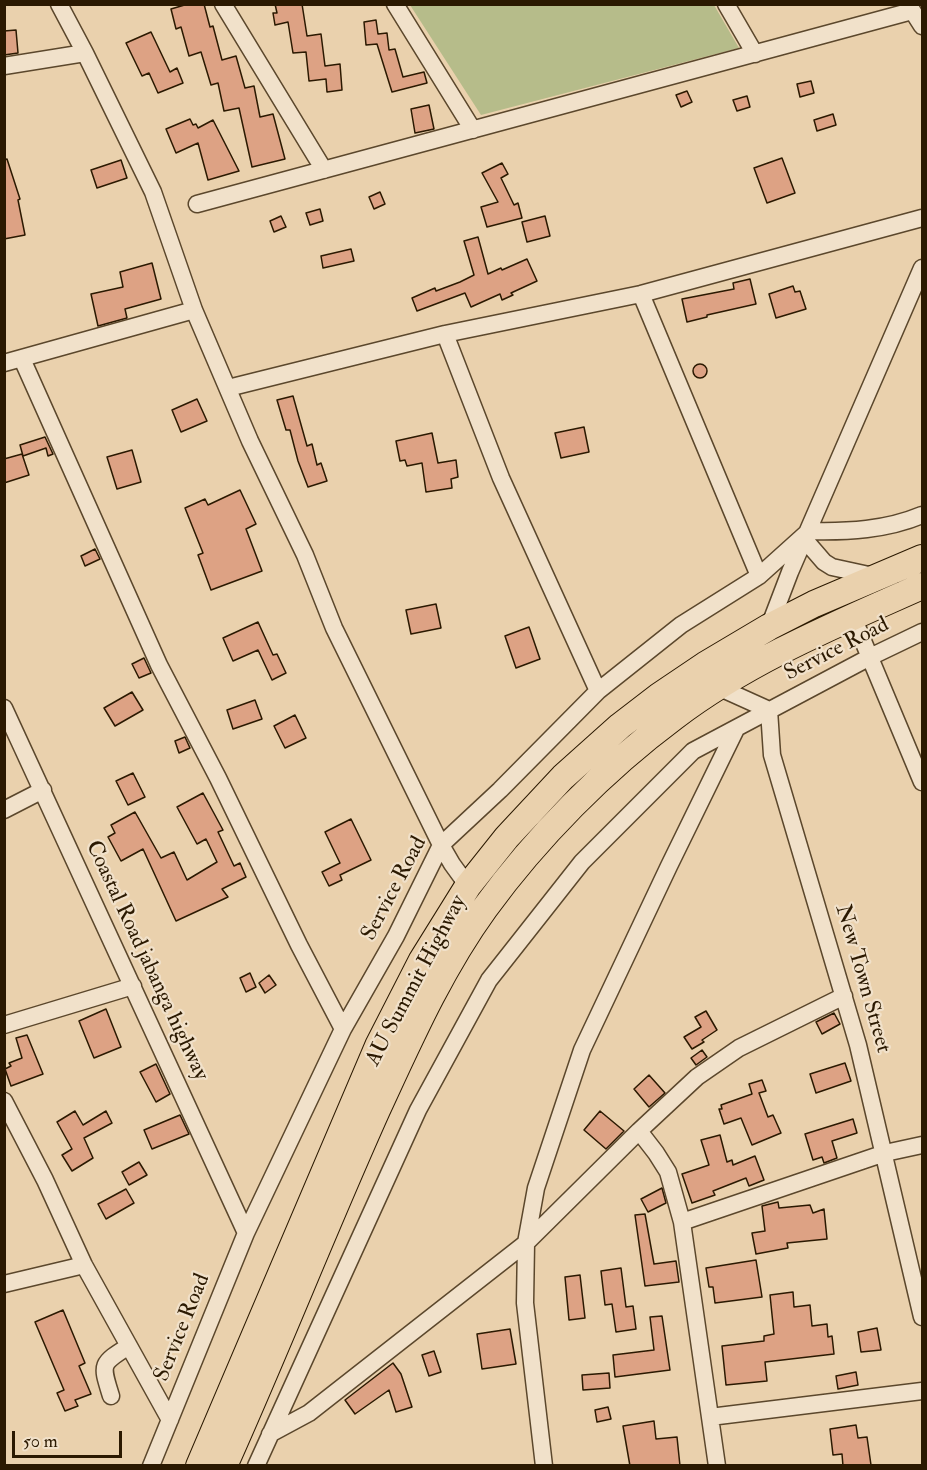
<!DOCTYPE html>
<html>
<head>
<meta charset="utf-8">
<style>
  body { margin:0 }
  #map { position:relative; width:927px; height:1470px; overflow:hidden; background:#ead1ad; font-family:"IM FELL Double Pica",serif }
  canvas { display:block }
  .frame { position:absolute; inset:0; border:6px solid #2b1901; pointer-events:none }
  .scale { position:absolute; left:12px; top:1431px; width:110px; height:27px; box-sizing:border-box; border:3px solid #2b1901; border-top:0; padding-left:8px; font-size:18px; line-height:21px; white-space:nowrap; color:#2b1901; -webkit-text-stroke:4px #f1e1ca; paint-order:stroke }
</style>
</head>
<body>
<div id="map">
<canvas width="927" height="1470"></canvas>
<div class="frame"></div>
<div class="scale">50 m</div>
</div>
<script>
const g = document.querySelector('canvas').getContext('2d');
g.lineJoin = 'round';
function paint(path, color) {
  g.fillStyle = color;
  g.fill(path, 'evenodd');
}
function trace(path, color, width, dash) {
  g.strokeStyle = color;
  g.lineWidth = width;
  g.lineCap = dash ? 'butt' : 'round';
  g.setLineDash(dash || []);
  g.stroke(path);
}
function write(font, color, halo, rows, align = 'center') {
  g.font = font + ' "IM FELL Double Pica",serif';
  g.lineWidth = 4.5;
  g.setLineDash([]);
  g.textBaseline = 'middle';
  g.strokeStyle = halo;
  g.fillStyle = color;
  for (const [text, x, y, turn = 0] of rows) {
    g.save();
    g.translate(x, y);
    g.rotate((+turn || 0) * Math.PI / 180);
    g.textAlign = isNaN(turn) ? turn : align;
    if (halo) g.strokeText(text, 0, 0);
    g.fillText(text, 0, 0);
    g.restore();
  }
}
paint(new Path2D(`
  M410 5H714L739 48 481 115Z`), '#b6bc8a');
const building = new Path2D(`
  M188 4H204L210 27 213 26 222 60 236 56 245 88 254 86 260 117 273 114 285 159 252 167 239 108 224 111 218 83 211 85 201 52 189 56 181 27 176 29 171 9Z
  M275 4H302L307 36 321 34 325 66 340 64 342 90 327 92 326 79 309 81 306 52 293 53 288 22 275 25 273 13H277Z
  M376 20 378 34 387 33 389 50 395 49 403 77 424 72 427 83 392 92 377 44 366 45 364 22Z
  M16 30 18 53 4 55V31Z
  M151 32 170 72 177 68 183 83 158 93 149 73 142 76 126 43Z
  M811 81 814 93 800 97 797 84Z
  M687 91 692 102 681 107 676 95Z
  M747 96 750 107 737 111 733 100Z
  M429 105 434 129 415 133 411 109Z
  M833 114 836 125 817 131 814 120Z
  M190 119 193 125 196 124 198 128 213 120 239 171 208 180 198 143 176 153 166 129Z
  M782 158 795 193 767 203 754 168Z
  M7 159 20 199 18 200 25 235 4 239V160Z
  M121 160 127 178 97 188 91 170Z
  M502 163 508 174 501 178 514 205 518 203 522 218 487 227 481 207 498 202 482 173Z
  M380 192 385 204 374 209 369 197Z
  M320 209 323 221 310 225 306 213Z
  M281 216 286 227 274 232 270 221Z
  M545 216 550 236 527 242 522 222Z
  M478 237 488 274 501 268 502 270 527 259 537 281 511 293 513 295 502 300 500 294 471 307 465 293 417 311 412 298 435 288 436 291 460 282 474 275 464 241Z
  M351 249 354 261 323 268 321 256Z
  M152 263 161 299 125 309 127 318 98 326 91 294 123 287 120 272Z
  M750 279 756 304 707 315V317L687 322 682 299 734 289 733 283Z
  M793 286 795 292 800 291 806 309 776 318 769 294Z
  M693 371a7 7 0 1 1 14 0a7 7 0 1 1-14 0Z
  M293 396 307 446 312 444 317 465 321 463 327 481 308 487 298 461 290 430H286L277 400Z
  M197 399 207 421 181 432 172 410Z
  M584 427 589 452 561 458 555 433Z
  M432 433 438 463 456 460 458 477 451 479 452 488 426 492 422 463 407 466 405 460 400 461 396 441Z
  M45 437 53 454 48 456 46 448 23 456 20 445Z
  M132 450 141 482 117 489 107 457Z
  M22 454 29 475 4 483V459Z
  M240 490 256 524 246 529 262 571 211 590 198 555 203 553 185 508 205 499 208 505Z
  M95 549 100 559 85 566 81 556Z
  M436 604 441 628 411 634 406 610Z
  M258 622 273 655 277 654 286 673 272 680 258 650 233 661 223 638Z
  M529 627 540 659 516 668 505 636Z
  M144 658 151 673 139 678 132 664Z
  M132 692 143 710 115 726 104 708Z
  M255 700 262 719 233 729 227 710Z
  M295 715 306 738 285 748 274 726Z
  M185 737 190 748 179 753 175 741Z
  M133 773 145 797 128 805 116 781Z
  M203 793 223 830 218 832 234 866 240 863 246 877 222 889 228 897 176 921 143 849 121 861 108 837 115 833 111 825 135 812 161 858 174 852 187 880 217 862 206 839 197 844 177 807Z
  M351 819 371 860 340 875 342 880 329 886 322 872 340 863 325 832Z
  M250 973 256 987 246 992 240 978Z
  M269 975 276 985 265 993 259 983Z
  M106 1009 121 1047 94 1058 79 1021Z
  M706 1011 717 1030 702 1040 704 1042 692 1049 684 1037 701 1027 695 1017Z
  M834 1013 840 1024 822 1034 816 1022Z
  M27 1035 43 1074 11 1086 5 1069 11 1066 9 1063 22 1058 16 1038Z
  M702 1050 707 1057 696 1065 691 1058Z
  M845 1063 851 1081 816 1093 810 1074Z
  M156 1064 170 1094 156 1102 140 1072Z
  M649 1075 665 1093 649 1107 634 1089Z
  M762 1080 766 1091 759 1093 768 1117 773 1115 781 1133 752 1145 741 1118 724 1124 719 1109H722L721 1105 752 1094 749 1084Z
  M75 1111 83 1125 106 1111 112 1123 84 1138 93 1158 72 1171 62 1155 72 1149 57 1122Z
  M600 1111 624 1131 606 1149 584 1130Z
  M180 1115 189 1134 152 1149 144 1130Z
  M853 1119 857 1133 832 1141 837 1158 824 1163 822 1157 813 1160 805 1134Z
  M720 1135 727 1162 732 1160 733 1165 755 1156 764 1180 749 1186 746 1178 713 1191 715 1195 692 1203 682 1174 709 1165 701 1140Z
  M139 1162 147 1175 129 1185 122 1172Z
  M662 1188 666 1203 648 1212 641 1199Z
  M126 1189 134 1203 106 1219 98 1204Z
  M778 1202 779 1208 810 1205 813 1213 824 1209 827 1239 787 1243 788 1248 756 1254 752 1233 765 1231 762 1206Z
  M645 1214 654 1264 676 1261 679 1282 645 1286 635 1215Z
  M756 1260 762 1297 715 1303 713 1287H709L706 1268Z
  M621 1268 626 1307 633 1306 636 1329 616 1332 612 1304 605 1305 601 1271Z
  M580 1275 585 1318 569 1320 565 1277Z
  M793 1292 794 1307 810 1305 812 1326 827 1324 828 1337 832 1336 834 1354 765 1362 767 1381 726 1385 722 1346 764 1341V1336L774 1334 770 1295Z
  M63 1310 85 1363 79 1366 91 1394 75 1400 78 1406 65 1411 57 1393 64 1390 35 1322Z
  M662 1316 670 1370 615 1377 613 1355 654 1350 650 1317Z
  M877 1328 881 1350 861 1352 858 1332Z
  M510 1329 516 1364 482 1369 477 1334Z
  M434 1351 441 1372 429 1376 422 1355Z
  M393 1363 401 1374 412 1407 396 1412 389 1390 355 1414 345 1400Z
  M856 1372 858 1385 838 1389 836 1376Z
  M609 1373 610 1388 583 1390 582 1375Z
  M608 1407 611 1419 597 1422 595 1410Z
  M654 1421 656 1439 677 1437 680 1466H630L623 1426Z
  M856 1425 858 1438 867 1437 871 1465 843 1466 842 1454 833 1455 830 1429Z`);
paint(building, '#dda284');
trace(building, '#2b1901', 1.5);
const minor = new Path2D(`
  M59 4 85 53
  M223 4 324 170
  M395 4 473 130
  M726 4 755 54
  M908 4 922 26
  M4 66 85 53 153 192 194 310 250 441 305 555 334 628 441 845 452 864 468 886
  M197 204 912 11
  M641 294 759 576
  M445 334 501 478 598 691
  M22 359 159 665 218 778 299 945 343 1029
  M4 363 194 310
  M228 388 445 334 641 294 922 218
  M805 540 824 562 832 567 878 577
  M853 617 922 782
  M769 627 790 572 922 268
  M718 687 769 710 772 755 858 1045 922 1317
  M4 708 246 1233
  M4 810 43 790
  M4 1025 133 986
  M4 1101 45 1180 84 1265 170 1420
  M639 1131 656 1153 668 1172 682 1222 717 1466
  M682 1222 885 1153 922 1145
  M4 1284 84 1265
  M111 1396C101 1364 100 1364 129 1346
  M710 1417 922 1391
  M270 1434 309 1413 526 1243 639 1131 697 1077 739 1048 844 996
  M151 1466 246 1233 343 1029 396 936 441 845 500 790 598 691 681 625 759 576 809 531C848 532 886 530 922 515
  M256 1466 418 1110 489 980 582 862 693 751 870 657 922 632
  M544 1466 525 1303 526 1243 536 1188 582 1050 669 866 736 729`);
const primary = new Path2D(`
  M199 1466 378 1046 422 960 468 886 507 837 563 777 620 726 659 696 705 665 769 627 814 604 922 558
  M224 1466C277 1348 324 1228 377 1110 409 1041 440 970 485 908 536 838 604 769 674 717 749 660 837 624 922 586`);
trace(minor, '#5b472c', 19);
trace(primary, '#2b1901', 28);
trace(minor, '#f1e1ca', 16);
trace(primary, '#ead1ad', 26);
write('22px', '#2b1901', '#f1e1ca', [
  ["Service Road",837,650,-27],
  ["Service Road",395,889,-62],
  ["Coastal Road jabanga highway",146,961,65],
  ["New Town Street",862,979,74],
  ["AU Summit Highway",417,981,-62],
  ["Service Road",183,1328,-68]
]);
</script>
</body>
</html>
